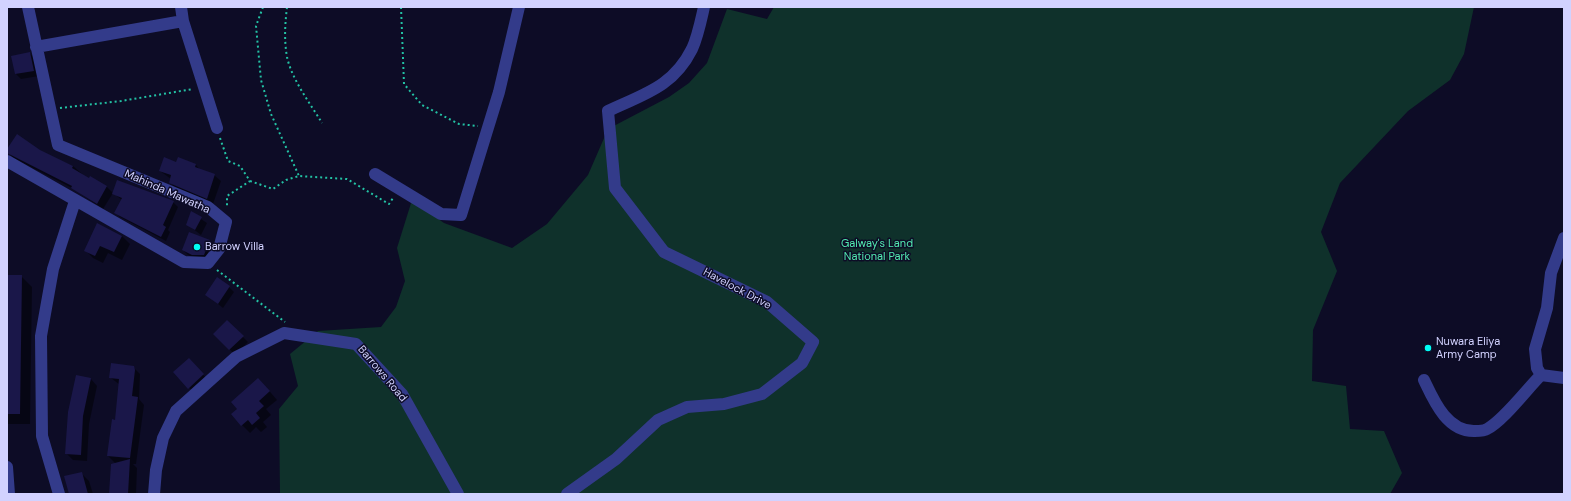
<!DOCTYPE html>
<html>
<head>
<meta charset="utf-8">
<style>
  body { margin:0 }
  #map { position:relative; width:1571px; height:501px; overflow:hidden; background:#0d0c26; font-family:"DM Sans",sans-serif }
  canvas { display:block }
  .frame { position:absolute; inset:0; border:8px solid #d2d2ff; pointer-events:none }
</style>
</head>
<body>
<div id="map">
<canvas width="1571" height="501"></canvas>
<div class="frame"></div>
</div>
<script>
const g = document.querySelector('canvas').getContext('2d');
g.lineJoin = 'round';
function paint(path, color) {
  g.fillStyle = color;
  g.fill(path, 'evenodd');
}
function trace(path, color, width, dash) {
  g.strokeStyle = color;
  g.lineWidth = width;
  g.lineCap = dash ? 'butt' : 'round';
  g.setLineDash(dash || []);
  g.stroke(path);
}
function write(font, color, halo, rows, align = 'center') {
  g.font = font + ' "DM Sans",sans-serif';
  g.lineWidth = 3;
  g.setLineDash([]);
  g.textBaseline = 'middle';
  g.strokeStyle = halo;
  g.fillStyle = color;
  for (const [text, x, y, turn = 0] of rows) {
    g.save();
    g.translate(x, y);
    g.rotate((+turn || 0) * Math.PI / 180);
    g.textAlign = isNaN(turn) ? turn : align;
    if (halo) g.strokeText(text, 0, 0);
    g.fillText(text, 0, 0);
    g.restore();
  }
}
paint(new Path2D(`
  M774 7H1474L1464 54 1450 80 1408 111 1340 183 1321 232 1337 271 1313 330 1312 381 1346 386 1350 429 1384 431 1402 473 1390 494H280L279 409 298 386 290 354 318 331 381 327 396 307 405 281 397 248 412 200 444 223 512 248 547 224 588 175 608 129 669 97 689 83 707 63 727 9 767 19Z`), '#0f312b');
paint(new Path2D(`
  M30 53 35 59 39 76 21 79 16 74Z
  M7 151H39L73 166 89 180 91 177 107 187 113 193 173 202 178 207 168 230 170 232 166 241 120 217 115 212 122 200 113 193 103 209 74 189 13 158Z
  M177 163 196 165 201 171 214 175 221 181 213 204 176 189 170 182 171 179 160 171Z
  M192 213 207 223 201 235 188 225Z
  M98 224 122 236 130 244 122 260 108 253 103 263 93 258 85 250Z
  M209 241 215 246 209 260H198L188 255 183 250Z
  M7 276H21L32 287 30 424H7Z
  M229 287 234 292 223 308 207 295Z
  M227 321 248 342 235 355 215 334Z
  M194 365 208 380 194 393 175 372Z
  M133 367 140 374 139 399 144 405 136 464H133L137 468 136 494H110L116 464 108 456 113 420 116 421 120 385 111 378Z
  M91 379 97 386 89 424 87 461 73 460 66 453Z
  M266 387 277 400 266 409 271 415 263 422 267 427 261 432 256 427 250 433 242 425Z
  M81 473 89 481 93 494H70Z`), '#0007');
paint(new Path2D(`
  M30 52 34 71 15 74 11 56Z
  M17 134 40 150 73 166 72 168 89 178 90 176 107 186 97 204 71 188 72 186 7 153V149Z
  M164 157 176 162 178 157 196 164 195 167 215 174 207 199 169 183 171 175 159 171Z
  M117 180 174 201 163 225 166 227 161 237 114 213 122 198 112 194Z
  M191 211 202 217 195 230 186 225Z
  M97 223 122 236 114 252 100 246 95 256 84 251Z
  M189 232 210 240 204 255H192L182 250Z
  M7 275H22L20 414H7Z
  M217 277 230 286 218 304 205 295Z
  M227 320 244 336 229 350 213 334Z
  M189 358 204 374 188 389 173 372Z
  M111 363 134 366 135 370 132 396 138 397 130 458 107 456 112 419 115 420 119 379 109 378Z
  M76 375 91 378 83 416 81 455 65 454 68 412Z
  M258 378 270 391 259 401 264 406 256 413 260 418 252 425 248 420 241 426 231 414 237 409 231 402Z
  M130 459 128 494H109L111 464Z
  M82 472 88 494H69L64 476Z`), '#1a1749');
trace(new Path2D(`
  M263 7 256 26 261 80 271 114 299 176
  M287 7C285 24 284 40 287 57 292 80 310 103 322 123
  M401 7 404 84 422 105 459 124 478 126
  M60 108 121 101 193 89
  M220 138 228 161 240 166 250 181 227 196V208
  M250 181 273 189 286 180 299 176 347 179 389 204 393 198
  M217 270 285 322`), '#23c2a4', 2, [2, 3]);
trace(new Path2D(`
  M181 7 183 21 217 128
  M36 47 183 21
  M7 161 184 262 208 263 219 249 226 222 208 207 58 145 28 7
  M375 174 441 214 461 215 499 92 519 7
  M1564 238 1551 273 1547 308 1535 349 1537 368 1541 375 1564 378
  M1424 380C1434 401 1447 432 1475 431 1479 431 1484 431 1487 429 1503 421 1527 389 1541 375
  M7 467 9 494
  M59 494 42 436 41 336 53 269 75 201
  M154 494 156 470 163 438 176 411 236 357 284 333 356 344 402 394 458 494
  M567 494 616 459 658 420 687 407 724 404 762 394 802 363 813 342 767 302 664 252 615 188 608 111C644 94 673 87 692 49 698 36 701 20 704 7`), '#333b8a', 12);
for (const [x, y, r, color] of [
  [197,247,4,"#00fdf5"],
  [1428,348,4,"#00fdf5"]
]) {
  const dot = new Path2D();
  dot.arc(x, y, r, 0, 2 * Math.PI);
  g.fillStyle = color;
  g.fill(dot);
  trace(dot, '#0d0c26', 1.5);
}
write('11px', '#d2d2ff', '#0d0c26', [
  ["Mahinda Mawatha",167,192,24],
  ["Havelock Drive",737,289,28],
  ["Barrows Road",382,374,50]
]);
write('11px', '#52ebb1', '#0d0c26', [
  ["Galway's Land",877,244],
  ["National Park",877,257]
]);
write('11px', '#d2d2ff', '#0d0c26', [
  ["Barrow Villa",205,247],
  ["Nuwara Eliya",1436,342],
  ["Army Camp",1436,355]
], 'left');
</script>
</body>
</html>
